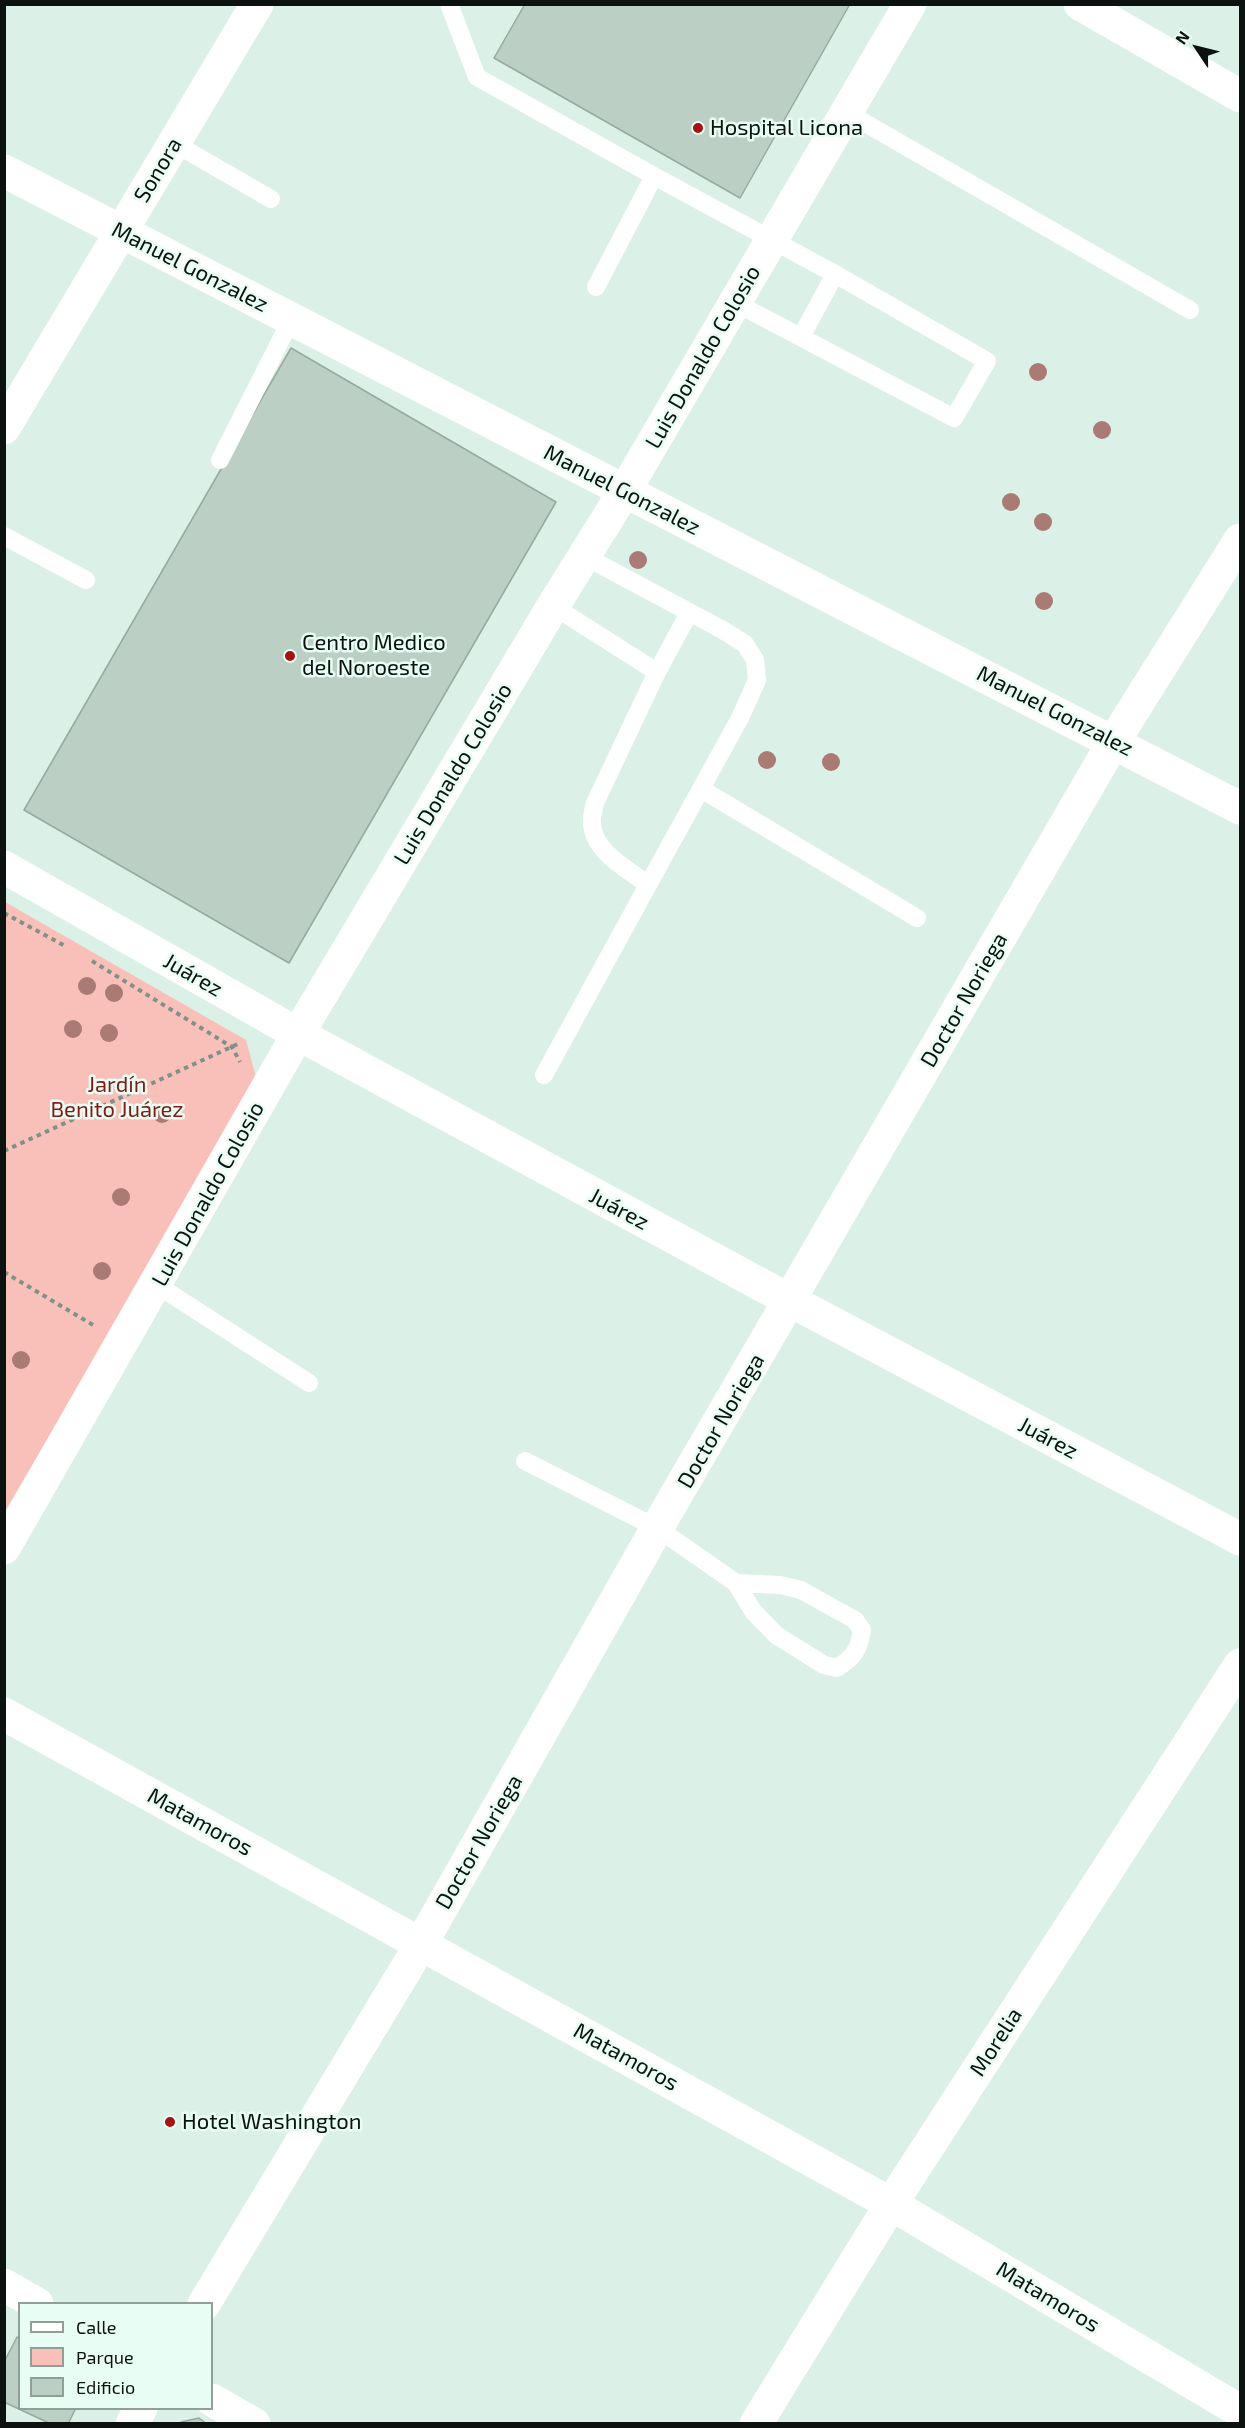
<!DOCTYPE html>
<html>
<head>
<meta charset="utf-8">
<style>
  body { margin:0 }
  #map { position:relative; width:1245px; height:2428px; overflow:hidden; background:#dbf0e6; font-family:"Exo 2",sans-serif }
  canvas { display:block }
  .frame { position:absolute; inset:0; border:6px solid #0b120f; pointer-events:none }
  .legend { position:absolute; left:18px; top:2302px; width:195px; height:108px; box-sizing:border-box; background:#e8fdf3; border:2px solid #909f98; margin:0; padding:8px 10px; list-style:none; font-size:18px; color:#0b120f }
  .legend li { display:flex; align-items:center; gap:12px; height:30px }
  .legend b { width:30px; border:2px solid #909f98 }
  .north { position:absolute; left:1167px; top:18px; width:60px; height:60px; -webkit-text-stroke:4px #e8fdf3; paint-order:stroke; rotate:305deg; font-size:16px; font-weight:700; line-height:24px; text-align:center; color:#0b120f }
  .north::after { content:''; display:block; margin:auto; width:21px; height:27px; background:#0b120f; clip-path:polygon(50% 0,100% 100%,50% 72%,0 100%) }
</style>
</head>
<body>
<div id="map">
<canvas width="1245" height="2428"></canvas>
<div class="frame"></div>
<ul class="legend">
<li><b style="height:8px;background:#fff"></b>Calle</li>
<li><b style="height:16px;background:#f8c0b8"></b>Parque</li>
<li><b style="height:16px;background:#bbcfc5"></b>Edificio</li>
</ul>
<div class="north">N</div>
</div>
<script>
const g = document.querySelector('canvas').getContext('2d');
g.lineJoin = 'round';
function paint(path, color) {
  g.fillStyle = color;
  g.fill(path, 'evenodd');
}
function trace(path, color, width, dash) {
  g.strokeStyle = color;
  g.lineWidth = width;
  g.lineCap = dash ? 'butt' : 'round';
  g.setLineDash(dash || []);
  g.stroke(path);
}
function write(font, color, halo, rows, align = 'center') {
  g.font = font + ' "Exo 2",sans-serif';
  g.lineWidth = 5;
  g.setLineDash([]);
  g.textBaseline = 'middle';
  g.strokeStyle = halo;
  g.fillStyle = color;
  for (const [text, x, y, turn = 0] of rows) {
    g.save();
    g.translate(x, y);
    g.rotate((+turn || 0) * Math.PI / 180);
    g.textAlign = isNaN(turn) ? turn : align;
    if (halo) g.strokeText(text, 0, 0);
    g.fillText(text, 0, 0);
    g.restore();
  }
}
paint(new Path2D(`
  M5 902 246 1040 255 1074 249 1099 5 1511Z`), '#f8c0b8');
const building = new Path2D(`
  M525 4H850L740 198 494 58Z
  M291 348 556 502 289 963 24 810Z
  M17 2337 20 2338V2408H76L68 2424H51L4 2402V2362Z
  M199 2418 207 2424H180L181 2422Z`);
paint(building, '#bbcfc5');
trace(building, '#97aaa1', 1.5);
trace(new Path2D(`
  M4 913 67 947
  M92 961 232 1047 240 1062
  M4 1151 240 1043
  M4 1272 93 1325`), '#819089', 4, [4.5, 4.5]);
trace(new Path2D(`
  M449 4 477 77 654 176 835 274 987 361 954 418 734 302
  M846 112 1190 310
  M174 143 271 199
  M596 287 654 176
  M801 337 835 274
  M220 460 291 320
  M4 536 86 580
  M553 606 657 672 595 803C594 809 591 817 592 823 593 852 628 869 648 885L740 718 757 680 755 660 745 644 721 629 584 556
  M657 672 689 613
  M701 789 917 918
  M544 1075 648 885
  M157 1285 309 1383
  M525 1461 657 1528 736 1583 753 1611 776 1635 824 1665 837 1668C854 1657 859 1650 862 1630L855 1620 801 1590 780 1585 736 1583`), '#fff', 18);
trace(new Path2D(`
  M4 171 1240 808
  M4 428 257 4
  M4 867 298 1034 791 1301 1240 1539
  M4 1714 891 2204 1240 2411
  M4 2285 37 2304
  M204 2304 421 1944 657 1528 1114 741 1240 540
  M212 2400 254 2424
  M132 2424 141 2408
  M756 2424 891 2204 1240 1665`), '#fff', 33);
trace(new Path2D(`
  M1080 4 1240 96`), '#fff', 33);
trace(new Path2D(`
  M4 1548 298 1034 553 606 624 492 910 4`), '#fff', 33);
g.fillStyle = '#aa7a74';
for (const [x, y] of [
  [1038,372],
  [1102,430],
  [1011,502],
  [1043,522],
  [638,560],
  [1044,601],
  [767,760],
  [831,762],
  [87,986],
  [114,993],
  [73,1029],
  [109,1033],
  [162,1114],
  [121,1197],
  [102,1271],
  [21,1360]
]) {
  g.beginPath();
  g.arc(x, y, 9, 0, 2 * Math.PI);
  g.fill();
}
for (const [x, y, r, color] of [
  [698,128,6,"#a61114"],
  [290,656,6,"#a61114"],
  [170,2122,6,"#a61114"]
]) {
  const dot = new Path2D();
  dot.arc(x, y, r, 0, 2 * Math.PI);
  g.fillStyle = color;
  g.fill(dot);
  trace(dot, '#e8fdf3', 2);
}
write('22px', '#0b120f', '#e8fdf3', [
  ["Hospital Licona",710,128],
  ["Centro Medico",302,643],
  ["del Noroeste",302,668],
  ["Hotel Washington",182,2122]
], 'left');
write('22px', '#0b120f', '#e8fdf3', [
  ["Sonora",158,170,-59],
  ["Manuel Gonzalez",190,267,27],
  ["Luis Donaldo Colosio",703,357,-60],
  ["Manuel Gonzalez",622,490,27],
  ["Manuel Gonzalez",1055,711,27],
  ["Luis Donaldo Colosio",453,774,-59],
  ["Juárez",193,975,30],
  ["Doctor Noriega",964,1000,-60],
  ["Luis Donaldo Colosio",208,1194,-61],
  ["Juárez",619,1209,28],
  ["Doctor Noriega",721,1421,-60],
  ["Juárez",1048,1438,28],
  ["Matamoros",200,1822,29],
  ["Doctor Noriega",479,1842,-60],
  ["Morelia",996,2042,-57],
  ["Matamoros",626,2057,29],
  ["Matamoros",1048,2297,31]
]);
write('22px', '#821a17', '#e8fdf3', [
  ["Jardín",117,1085],
  ["Benito Juárez",117,1110]
]);
</script>
</body>
</html>
